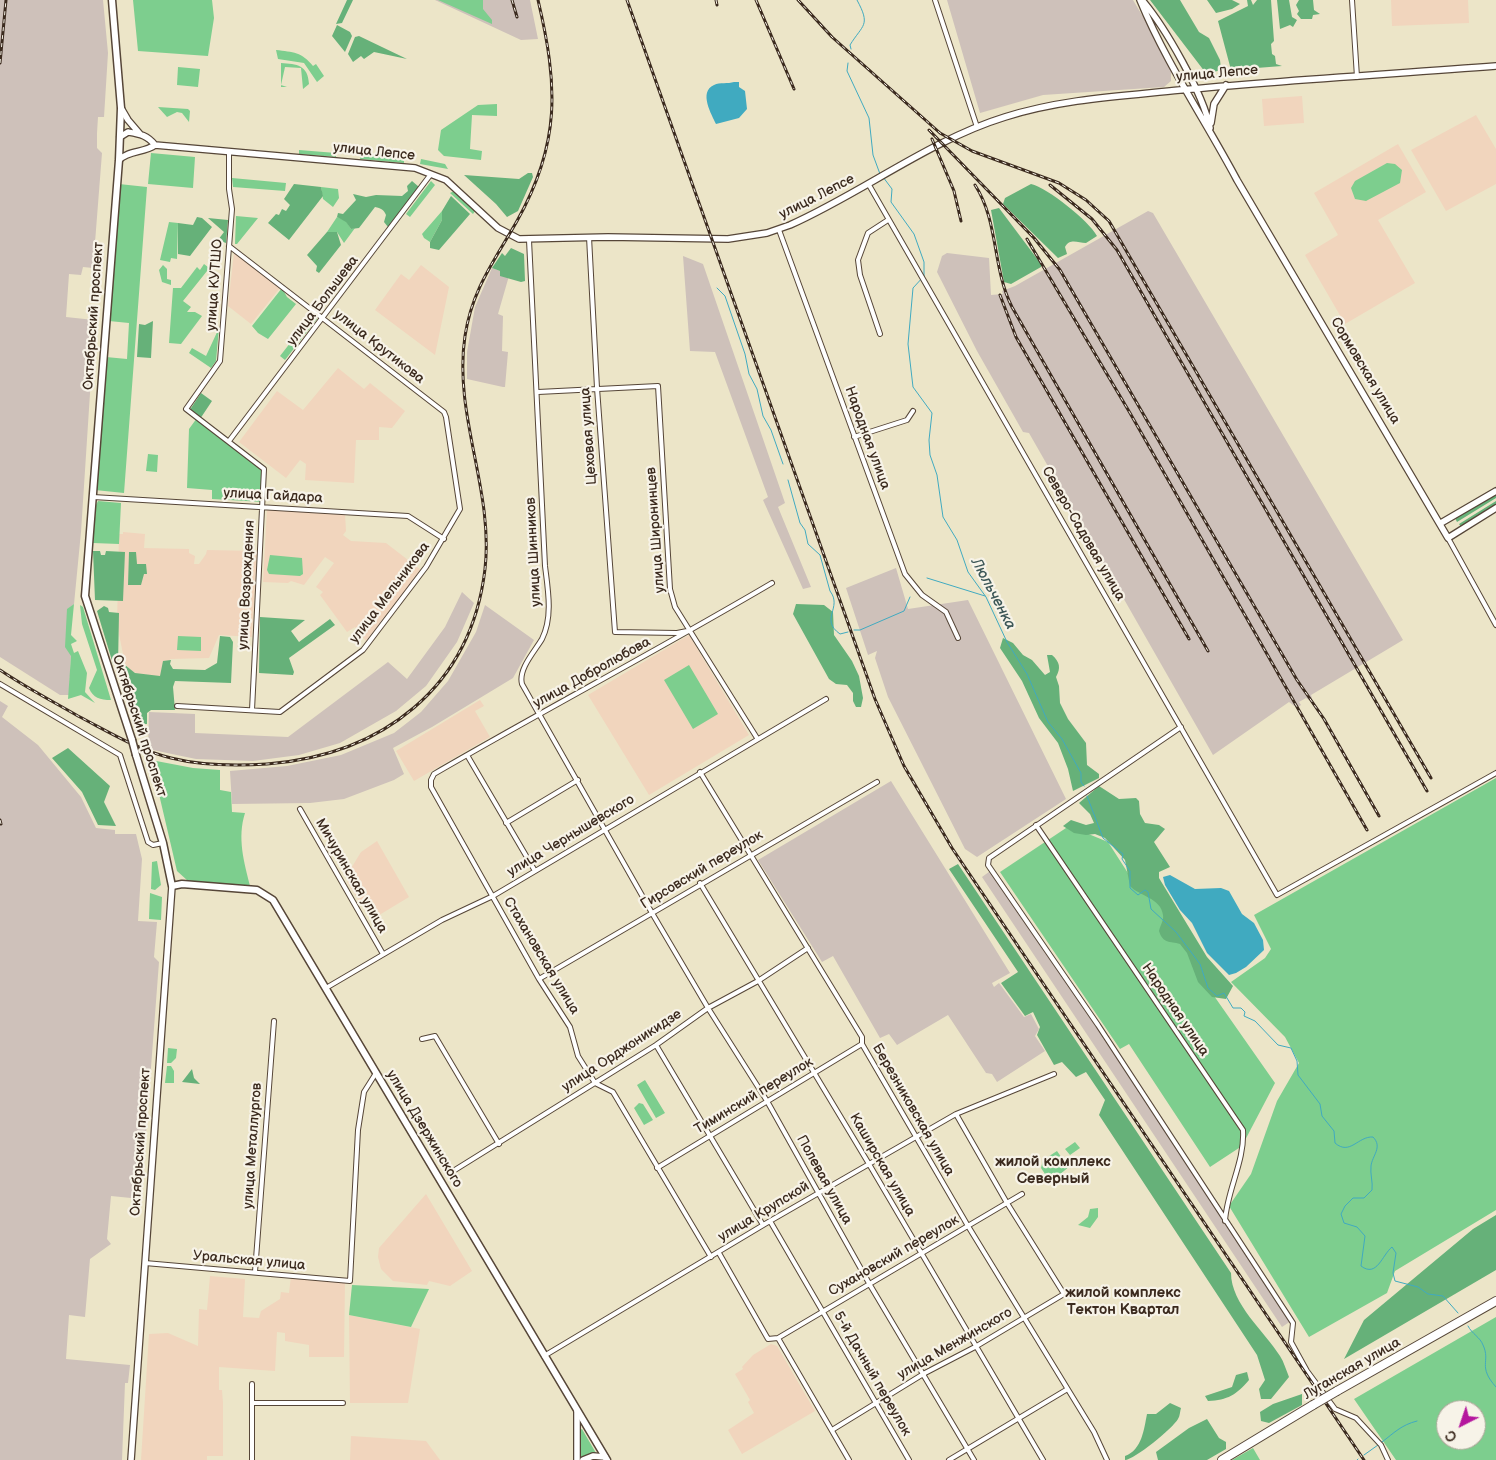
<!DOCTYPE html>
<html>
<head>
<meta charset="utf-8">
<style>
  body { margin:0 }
  #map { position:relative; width:1496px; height:1460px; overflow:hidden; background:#ece5c8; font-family:"Balsamiq Sans",sans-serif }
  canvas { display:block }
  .north { position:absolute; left:1436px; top:1400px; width:50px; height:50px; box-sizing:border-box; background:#f7f3e8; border:1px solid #aca397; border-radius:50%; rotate:221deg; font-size:14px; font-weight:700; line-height:20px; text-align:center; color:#3b2a1e }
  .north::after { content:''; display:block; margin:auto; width:18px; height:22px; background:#b5179e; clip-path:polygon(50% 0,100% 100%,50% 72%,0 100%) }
</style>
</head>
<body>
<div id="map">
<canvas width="1496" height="1460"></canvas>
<div class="north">С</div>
</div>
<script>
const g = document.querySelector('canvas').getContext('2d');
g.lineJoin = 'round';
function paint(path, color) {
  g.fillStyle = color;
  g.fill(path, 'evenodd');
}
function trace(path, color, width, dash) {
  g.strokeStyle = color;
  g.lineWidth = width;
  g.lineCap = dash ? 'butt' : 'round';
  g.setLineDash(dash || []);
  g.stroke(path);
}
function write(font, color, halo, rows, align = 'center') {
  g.font = font + ' "Balsamiq Sans",sans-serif';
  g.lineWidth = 4.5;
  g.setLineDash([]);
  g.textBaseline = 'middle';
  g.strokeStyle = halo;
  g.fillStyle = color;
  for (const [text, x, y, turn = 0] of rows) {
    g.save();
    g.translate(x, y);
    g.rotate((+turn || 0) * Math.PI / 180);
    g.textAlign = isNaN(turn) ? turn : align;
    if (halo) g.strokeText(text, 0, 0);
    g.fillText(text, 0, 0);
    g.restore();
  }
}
paint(new Path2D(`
  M1391 0H1468L1469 23 1392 26Z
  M1302 96 1304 123 1264 126 1262 99Z
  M1476 115 1496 149V184L1446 211 1411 150Z
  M1398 144 1426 192 1378 220 1415 283 1345 324 1305 255 1338 235 1314 193Z
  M234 252 280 288 251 324 228 306Z
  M421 265 449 287 435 355 375 310 401 274 409 280Z
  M338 368 364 389 370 383 405 411 392 428 379 427V440H356L354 483 305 480 306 464 300 460 286 478 239 442 277 391 303 410Z
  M267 509 345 513 346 531 343 535 351 541 386 543 421 570 366 641 355 627 347 632 320 595 323 592 316 587 334 563 325 557 304 585 291 581 288 583 263 582Z
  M123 532 145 534 144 548 189 549V553L195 556 194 564H199L206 554 207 550 257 551 252 637 219 635 209 658 170 659 166 679 146 677 129 670 125 664 117 624 119 534H123Z
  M689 635 749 735 649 795 588 695Z
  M480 700 484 706 475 711 490 737 414 781 396 751Z
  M377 841 409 897 371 920 347 882 354 877 350 870 361 852Z
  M426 1194 472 1271 450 1286 429 1281 427 1285 393 1281 381 1269 378 1257 379 1248Z
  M210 1276 245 1279 243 1317 259 1318 261 1311 280 1299 281 1292 289 1293 291 1276 345 1281 344 1357H309V1345L285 1341V1333L277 1332 275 1371 219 1367V1390H222L223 1403V1456H207V1460H141L149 1334 168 1333 198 1346 199 1309 207 1310Z
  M349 1315 420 1329 408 1403H350Z
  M771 1344 777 1346 815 1411 742 1454 728 1430 754 1413 748 1402 750 1400 735 1374 743 1369 742 1367 753 1355Z
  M351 1436 426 1441 440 1460H350Z`), '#f1d5bd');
paint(new Path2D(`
  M0 0H103L108 53 104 117H98L97 133V148L102 153 93 268 83 267 81 275 69 274 66 317 94 320 92 354 94 357 91 378 81 532 74 604 67 610 71 655 69 695H60L0 657Z
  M435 0H530L538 39 521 40Z
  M947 0H1133L1158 42 1171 72V81L1164 87 1043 95 980 113Z
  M1148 211 1153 213 1403 640 1311 695 1312 698 1309 700 1306 698 1299 702 1301 705 1297 708 1289 702 1213 755 1029 433 1023 432 977 351 937 272 942 256 947 253 989 258 991 295 1003 294 1002 291 1015 286Z
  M683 256 703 264 785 503 778 507 811 587 803 589 763 500 768 497 715 352 690 351Z
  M492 268 500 271 511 269 498 314 503 316 502 351 508 352 505 387H503L467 379V352L475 307Z
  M896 568 908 609 968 600 1066 799 977 857 965 849 888 697 875 658 877 651 868 655 846 588Z
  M462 592 474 603 457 642 426 686 396 711 340 743 299 755 253 761 196 759 148 749 149 712 195 714V733L288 737 388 662 407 679 445 627Z
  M485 605 534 640 513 678 432 727 393 748 404 774 394 780 344 799 310 803 232 804 230 771 287 766 341 755 394 733 421 712 448 681 476 632Z
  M0 701 8 706 2 717 38 745 81 797 96 828 115 830V834H136L142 859 138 921 157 922 154 957 159 962 141 1199 111 1196 107 1239 111 1244 90 1259 85 1317 69 1315 66 1359 130 1365 128 1383H125L122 1460H0Z
  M891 781 1010 973 992 983 994 987 999 983 1024 1017 1031 1014 1039 1029 1035 1036 1045 1051 997 1082 992 1074 986 1073 948 1015 897 1045 889 1034 880 1038 833 956 822 962 758 860Z
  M993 869 1294 1319 1282 1327 982 877Z`), '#cec1ba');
paint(new Path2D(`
  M133 0H212L214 18 208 56 138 51Z
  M438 0H483V9L492 20V24Z
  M276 50C293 52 302 52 313 66L316 64 324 76 317 82 304 63 278 59Z
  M281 63C297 64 308 65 309 84L303 89 301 68 285 67 281 85 287 87H281Z
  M178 67 200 69 198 87 177 85Z
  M497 104V116L472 115 470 149 482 151 481 160 444 156 438 150 441 130 478 105Z
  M158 107 188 109 190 111 189 122 182 113 177 112 167 117Z
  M299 150 336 153V157L299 154Z
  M151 153 195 157 193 188 148 184Z
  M361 155 404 158V163L360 159Z
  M421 159 445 164 448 169 420 164Z
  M1387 163 1395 164 1402 170 1400 183 1366 201 1355 199 1351 188 1355 181Z
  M232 178 286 183 285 191 233 187Z
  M431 181 435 185 410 217 406 214Z
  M119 184 147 187 124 493 95 490 106 357 127 359 129 323 109 321Z
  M321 187 338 189 339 198 333 207 323 199Z
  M454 191 475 211 473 214 450 193Z
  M442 211V220L430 242 424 238 422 234Z
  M236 216 258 218 237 244H235Z
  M337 217 346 221 351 229 355 228 344 243 337 232H327Z
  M169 222 178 223 177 259 171 258 170 262 160 260Z
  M204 264 217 274 215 277 207 271 183 301 191 307 187 312H195L202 316 181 344 169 343 173 288H181L197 267 200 270Z
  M163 265 167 269V279L171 280V285L162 282 159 270Z
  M282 288 287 297 296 304 268 339 258 333 252 326Z
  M312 315 317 319 285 360 280 356Z
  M219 328 216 361 211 368 189 353 192 348 206 356Z
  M197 418 264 469 263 502 212 499V490L187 488 189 429Z
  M148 454 158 455 157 472 146 471Z
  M98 501 121 503 119 544 93 543 96 505Z
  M270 555 302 558 303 574 300 576 269 574 267 570Z
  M74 604 71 635 77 641 71 644 74 653 78 651 87 673 85 692 95 703 81 695 68 699 71 656 65 647 67 609Z
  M80 605 83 607 111 700C100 700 93 698 89 688L97 670 82 624Z
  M178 636 201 637V651L177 650Z
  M689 665 718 714 693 729 664 680Z
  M151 760 193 768 220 770V790L231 792 232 812 245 813C237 838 244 862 250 886L188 881 177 871Z
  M1496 778V1210L1395 1271 1387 1293 1309 1337 1229 1206 1251 1174 1277 1101 1299 1063 1285 1037 1231 982 1265 958 1271 949 1254 915Z
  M1069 826 1108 842 1135 884 1154 877 1212 993 1275 1083 1242 1146 1210 1167 1129 1044 1120 1049 1000 872Z
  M157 861 161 885 155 890 151 889 152 862Z
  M150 893 162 897 161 920 149 919Z
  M168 1048 177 1049 176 1058 171 1063H167Z
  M167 1066H171L174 1071V1083H165Z
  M645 1080 665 1113 656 1118 637 1085Z
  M639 1103 643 1104 653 1120 644 1125 634 1108Z
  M1075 1142 1080 1148 1070 1155 1065 1149Z
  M1057 1151 1066 1164 1070 1166 1053 1180 1050 1175 1047 1177 1041 1168 1043 1160Z
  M1098 1208V1217L1090 1228 1078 1225 1088 1217 1090 1209Z
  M352 1285 429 1289 411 1327 349 1315Z
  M1496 1317V1460H1396L1354 1399ZM1446 1410H1476V1440H1446Z
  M582 1429 596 1453 580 1459V1430Z
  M1253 1448 1260 1460H1232Z`), '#7dce8e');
paint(new Path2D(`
  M347 0H353L342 23 336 24Z
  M1150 0H1180L1199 32 1209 38 1220 60 1221 69 1215 72H1205Z
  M1207 0H1232L1240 4 1232 9 1216 13Z
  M1247 0H1251L1253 5 1257 0H1271L1274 41 1271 44 1272 54 1275 56 1276 64 1282 66 1231 70 1218 21 1248 6Z
  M1277 0H1289L1292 17 1297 20 1293 27 1290 25 1280 29Z
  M1299 0H1313L1314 10 1320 14 1313 15 1312 19H1301L1297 14 1299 11 1296 5Z
  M337 25 350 32 352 36 345 52 332 36Z
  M359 36 407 59 374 52 364 59 361 56 353 62 348 54 355 37Z
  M528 173H532L533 177 518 211 507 217 496 204 464 175 519 179Z
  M412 181 419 187 388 227 384 222 386 215C384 210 381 208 375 207L359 228 351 229 346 222 337 217 338 213 343 214 356 200 353 194 366 197 376 195 402 196 408 191 407 186Z
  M294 184 321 187 323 196 289 240 268 223 276 214 279 215 282 209 286 211 290 205 284 199Z
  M1031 184C1048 188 1089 221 1097 236L1086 243C1078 243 1070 238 1065 247L1067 254 1058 258 1003 204 1005 198Z
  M451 196 470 214 439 250 430 248V242L442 220V211Z
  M999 208 1041 264V267L1011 284 1004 282 991 210Z
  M197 217 202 218 212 227 190 256 178 254V223L193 225Z
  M208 218 228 220 226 243 218 240 224 232Z
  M327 232H337L341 245 319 273 316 271 317 266 307 255Z
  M511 248 524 254 525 281 521 282 500 276V271L492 268 502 253 505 256Z
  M153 321 151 358 137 357 139 324 145 325Z
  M201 393 212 401 200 419 189 411Z
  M1496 493V498L1457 522 1455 518Z
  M1496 501V506L1461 527 1459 524Z
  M93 551H100L101 555H105L106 551 125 552 123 601 95 600Z
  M129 552H136L137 564H146L147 574H144L141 585H128Z
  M796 604 824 605 833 612 834 635 852 661 859 676 863 698 861 707H856L853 701V693L847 685 836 684 829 679 793 614Z
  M104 606 108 608 109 612 119 613 118 665 113 664 97 611Z
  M260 617 305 620 291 631 299 642 330 619 335 625 289 658 294 672 293 675 259 673Z
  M220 636 230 637 233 642 231 683 175 681 173 687 175 710H151L147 713V724H141L122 678 121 669 125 665 135 673 160 676 163 661 171 660 170 664 173 669 205 670 217 663Z
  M1003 638 1013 643 1023 655 1032 660 1045 675 1050 672 1047 655H1052C1060 662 1061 668 1056 677L1059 686 1060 703 1068 719 1086 743 1087 765 1099 774V778L1073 791 1068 769 1058 743 1039 718 1022 681 1000 648Z
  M68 748 110 786 104 802 116 826 98 825 82 792 52 758Z
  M1099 786 1119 799 1136 798 1139 801 1140 814 1145 823 1159 825 1165 829 1154 842 1170 867 1159 872V878L1207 957 1233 986 1226 999 1212 997 1198 982 1187 953 1180 944C1170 941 1163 944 1159 931 1160 926 1164 920 1163 915 1161 898 1139 896 1130 886L1125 860 1105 838 1095 834 1086 835 1074 833 1063 826 1071 820 1086 825 1094 823 1090 814 1079 803Z
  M958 864 1231 1273C1231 1304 1265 1332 1280 1356 1284 1362 1286 1370 1289 1377L1271 1399H1261L1259 1389 1265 1380 1257 1355 1099 1115 1105 1100 1086 1072 1076 1077 1062 1062 1054 1065 1037 1035 1040 1027 1033 1012 1025 1016 1001 983 1018 972 949 869Z
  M192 1069 194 1078 200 1084 182 1082Z
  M1496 1215V1270L1344 1359 1364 1320 1473 1229Z
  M1247 1372 1249 1380C1236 1395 1228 1400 1208 1401L1205 1396 1232 1387 1236 1375Z
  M1302 1394V1405L1269 1423 1261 1421 1260 1412 1273 1404Z
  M1170 1403 1181 1408C1180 1411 1180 1416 1178 1419 1173 1428 1134 1460 1125 1460V1456C1142 1450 1144 1429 1147 1414H1156Z
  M1207 1419 1219 1438 1226 1442V1449L1207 1460H1158L1156 1452 1189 1428Z`), '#66b179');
paint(new Path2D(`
  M734 82H739V87L745 91 747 109 739 118 716 124C712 115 698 92 714 85 720 82 728 84 734 82Z
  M1170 875 1195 889 1221 888 1229 891 1242 914 1254 923 1263 940 1264 950 1246 967 1236 973 1229 975 1207 953 1192 923 1180 910 1165 885 1163 877Z`), '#40aac0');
trace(new Path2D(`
  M851 49 850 45C863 24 871 26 857 0
  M848 63 847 71 869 118 873 155 880 174
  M883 177 892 189 891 202 914 234 924 262V276L913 288 908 344 913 387 932 413 929 440 930 455 937 475 943 517 957 540 968 572 986 597 1007 642 1027 674 1048 722 1062 739 1081 773V782L1084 786
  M717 288 725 296 745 354 749 374 757 389 763 416 771 430 783 464
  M788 480 800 523 805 530 808 544 820 555 830 591C843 608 819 619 840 634L848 632
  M927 578 985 596
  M854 630H860L904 611 910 597
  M1087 796 1103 838 1123 854 1122 859 1130 871V888L1138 895 1145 890 1148 892 1151 909 1176 932 1200 964 1208 988 1217 996 1224 993 1233 1008H1241L1245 1012 1244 1016 1255 1021 1278 1045 1291 1048 1297 1061 1298 1075 1320 1104 1322 1116 1334 1131 1335 1143C1350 1156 1358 1136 1373 1137 1383 1147 1372 1156 1371 1166 1370 1174 1373 1182 1372 1190L1364 1198H1353L1345 1206 1341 1214 1344 1223 1357 1227 1365 1236 1361 1266C1377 1278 1382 1255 1392 1247L1396 1253 1393 1273 1395 1281 1418 1287 1428 1294 1443 1296 1458 1313
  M1468 1326C1472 1334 1480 1337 1483 1345 1491 1362 1477 1366 1496 1387
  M1382 1442C1394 1433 1401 1425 1417 1421
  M1364 1455 1378 1445
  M1357 1460 1358 1459`), '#40aac0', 1);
const street = new Path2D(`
  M935 0 977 127
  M1352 0 1357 77
  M229 151V189L232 209 220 361 186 409 264 469 252 710
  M869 185 1277 895 1496 773
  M779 230 905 574 922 595 946 612 958 638
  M589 237 597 388 615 632 677 633 687 631
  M529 240 545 566C548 590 553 617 542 639 535 651 518 669 522 684L652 913 708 1008 767 1101 870 1285 974 1460
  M880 334 860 275 858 260 868 233 888 220
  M538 392 658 386 670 589 675 607 757 738
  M854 437 907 420 913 411
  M229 441 431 174
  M93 497 408 516 444 539
  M1448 538 1496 625
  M0 684 120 755 148 842 153 845 163 843
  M177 706 280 712 363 650 426 567 460 509 446 417 444 412 229 246
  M1181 727 989 858 988 865 1098 1025 1293 1323 1291 1342 1307 1371 1335 1409 1356 1418 1381 1445 1388 1460
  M467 755 535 871
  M700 772 862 1037V1044L968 1226 1094 1432 1107 1460
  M300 809 383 954
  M506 823 578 780
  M1036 825 1243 1130C1245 1161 1227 1190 1225 1221
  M700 883 869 1164 1043 1460
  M539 979 877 782
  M326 988 442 920 493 896 826 699
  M422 1039 435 1036 499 1144
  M656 1045 763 1225
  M657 1168 862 1044
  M450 1173 656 1045 708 1008 758 981 808 948
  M770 1221 909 1460
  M719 1253 768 1339 778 1338 849 1460
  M711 1257 613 1092 595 1083 578 1056 570 1027 539 979 431 787V780L434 774C546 709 660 649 772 583
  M145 1263 350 1281 358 1130 364 1092 376 1073
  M255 1272 274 1021
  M778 1338 1022 1194
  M544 1356 770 1221 956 1114 1054 1074
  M252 1384V1460
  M252 1403H343
  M832 1430 925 1373 975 1347 1064 1294 1007 1203 956 1114
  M949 1460 1066 1390`);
const secondary = new Path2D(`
  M1140 0C1166 63 1205 120 1237 180L1448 538 1496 508
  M1142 0C1165 27 1203 93 1210 128
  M121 108 128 120 140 134
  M1211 123 1214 104 1226 85
  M120 137 128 132C140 134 147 135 155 145
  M119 160C129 150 144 153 155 145L415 168 446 180 498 228 519 239 608 237 728 239 767 233 790 225C862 193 930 140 1005 117 1062 99 1122 96 1180 90 1285 80 1391 74 1496 66
  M1441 523 1496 491
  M131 1460 172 886
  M577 1460V1411
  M583 1460 593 1456 605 1457`);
const primary = new Path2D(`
  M112 0 121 108 119 160 85 596 132 740
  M136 755 163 843 172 886 182 884 257 890 273 900 607 1460`);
const highway = new Path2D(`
  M1337 1391 1496 1301
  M1222 1460 1313 1405`);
trace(street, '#564638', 6);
trace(secondary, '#564638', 8);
trace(primary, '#564638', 9);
trace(highway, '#564638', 10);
trace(street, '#fff', 4);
trace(secondary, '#fff', 5.5);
trace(primary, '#fff', 6);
trace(highway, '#fff', 8);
const rail = new Path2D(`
  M512 0 517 17
  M627 0 875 699 904 766 952 848 1364 1460
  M716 0 717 5
  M756 0 794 89
  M798 0 832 37 940 133 972 151 1059 183 1086 200 1109 221 1431 778
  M0 63 6 0
  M929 130 1034 238 1060 270 1297 680 1324 719 1379 816
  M932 139 954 191 961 221
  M975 185C999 222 992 268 1012 307L1208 651
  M1050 185 1092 219 1117 250 1427 791
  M1027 239 1130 413 1367 830
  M1000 295 1016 337 1189 639
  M0 670C25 687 52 701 78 716 109 732 138 750 171 758 203 766 235 766 267 764 382 755 471 688 485 569 494 490 453 415 465 336 472 289 495 260 517 221 561 143 558 85 538 0
  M0 820 1 824`);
trace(rail, '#3b2a1e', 3);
trace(rail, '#f7f3e8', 1, [4]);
const primaryBridge = new Path2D(`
  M132 740 136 755`);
const highwayBridge = new Path2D(`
  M1313 1405 1337 1391`);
trace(primaryBridge, '#564638', 9, []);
trace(highwayBridge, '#564638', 10, []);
trace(primaryBridge, '#fff', 6);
trace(highwayBridge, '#fff', 8);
write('14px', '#3b2a1e', '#f7f3e8', [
  ["улица Лепсе",1217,74,-5],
  ["улица Лепсе",374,152,6],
  ["улица Лепсе",817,197,-27],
  ["улица КУТШО",215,285,-86],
  ["улица Большева",323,301,-53],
  ["Октябрьский проспект",94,316,-86],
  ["улица Крутикова",379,347,38],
  ["Сормовская улица",1365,371,59],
  ["Цеховая улица",589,436,-94],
  ["Народная улица",867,438,70],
  ["улица Гайдара",273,496,3],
  ["улица Широнинцев",656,530,-94],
  ["Северо-Садовая улица",1083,534,60],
  ["улица Шинников",534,552,-93],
  ["улица Возрождения",247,585,-87],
  ["улица Мельникова",390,593,-53],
  ["улица Добролюбова",592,673,-29],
  ["Октябрьский проспект",139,726,72],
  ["улица Чернышевского",571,836,-31],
  ["Гирсовский переулок",702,870,-31],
  ["Мичуринская улица",351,876,60],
  ["Стахановская улица",541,956,59],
  ["Народная улица",1175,1010,56],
  ["улица Орджоникидзе",622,1051,-33],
  ["Тиминский переулок",754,1096,-31],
  ["Березниковская улица",913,1110,60],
  ["улица Дзержинского",424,1129,59],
  ["Октябрьский проспект",141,1142,-86],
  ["улица Металлургов",253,1146,-86],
  ["Каширская улица",882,1165,60],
  ["Полевая улица",824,1180,61],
  ["улица Крупской",764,1212,-31],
  ["Сухановский переулок",894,1256,-30],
  ["Уральская улица",249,1261,5],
  ["улица Менжинского",955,1344,-30],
  ["Луганская улица",1352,1369,-30],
  ["5-й Дачный переулок",872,1374,60]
]);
write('italic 15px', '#3d5757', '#f7f3e8', [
  ["Люльченка",993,594,62]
]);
write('bold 15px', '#3b2a1e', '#f7f3e8', [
  ["жилой комплекс",1053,1162],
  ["Северный",1053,1179],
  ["жилой комплекс",1123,1293],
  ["Тектон Квартал",1123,1310]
]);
</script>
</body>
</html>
